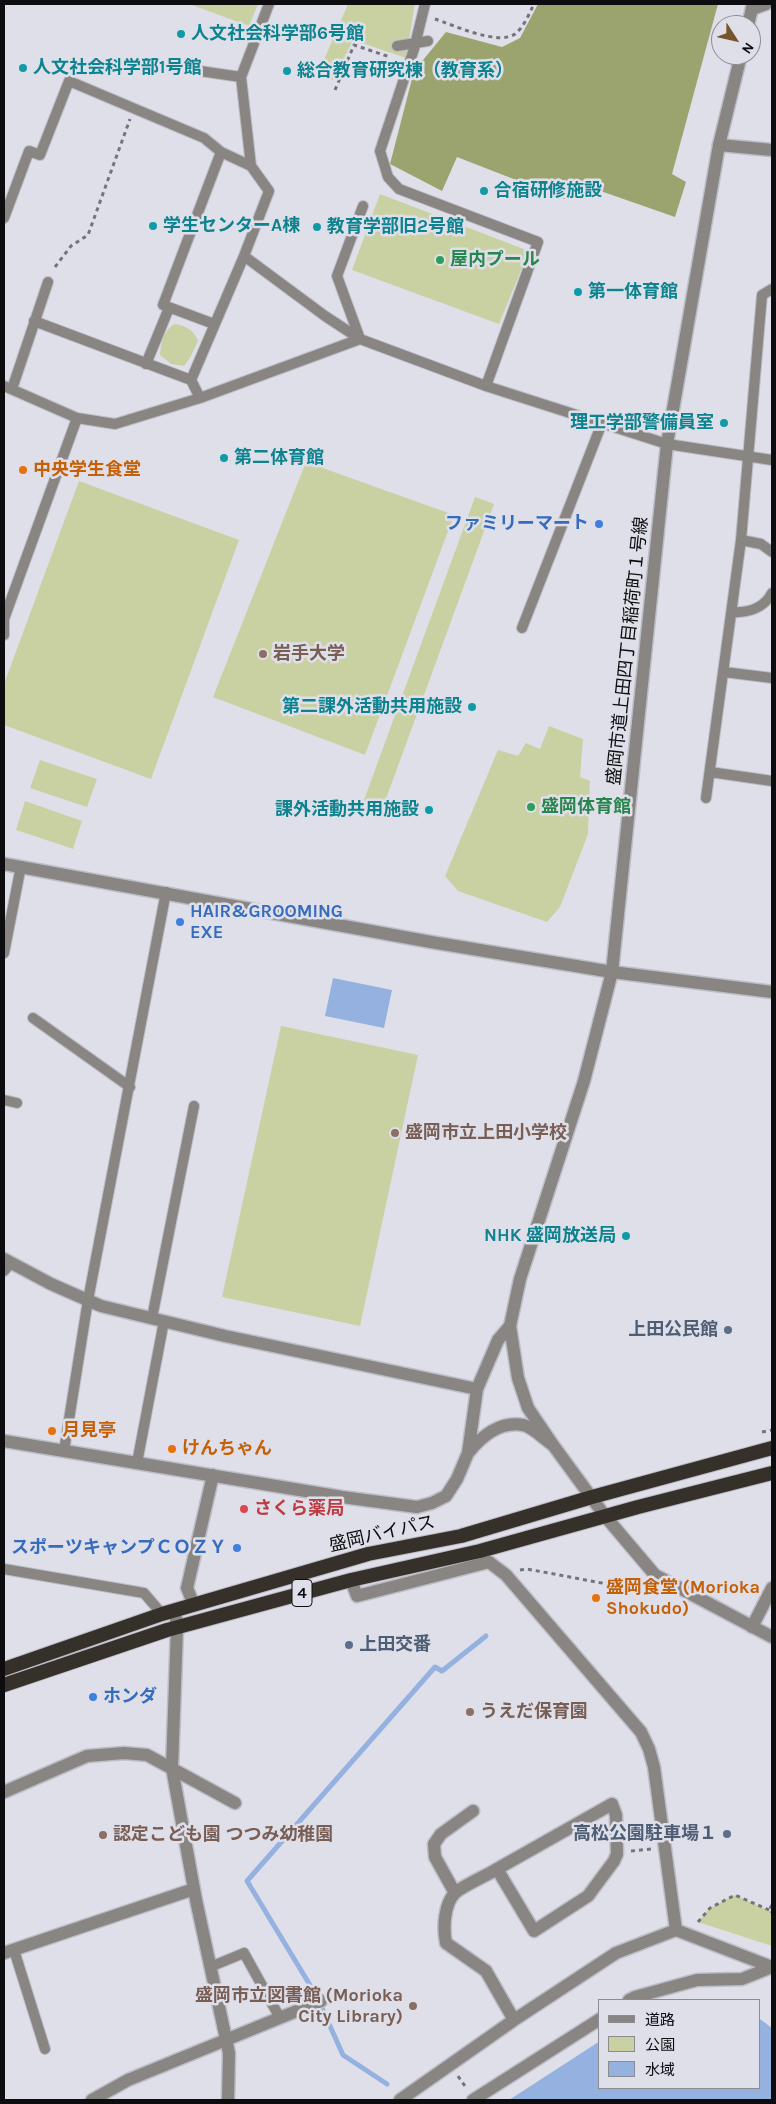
<!DOCTYPE html>
<html>
<head>
<meta charset="utf-8">
<style>
  body { margin:0 }
  #map { position:relative; width:776px; height:2104px; overflow:hidden; background:#dfdfe9; font-family:Karla,"Noto Sans JP",sans-serif }
  canvas { display:block }
  .frame { position:absolute; inset:0; border:5px solid #0d0d10; pointer-events:none }
  .legend { position:absolute; left:598px; top:1999px; width:162px; height:90px; box-sizing:border-box; background:#dfdfe9; border:1px solid #8b8b92; margin:0; padding:6px 9px; list-style:none; font-size:15px; color:#0d0d10 }
  .legend li { display:flex; align-items:center; gap:10px; height:25px }
  .legend b { width:25px; border:1px solid #8b8b92 }
  .north { position:absolute; left:711px; top:15px; width:50px; height:50px; box-sizing:border-box; background:#dfdfe9; border:1px solid #8b8b92; border-radius:50%; rotate:125deg; font-size:14px; font-weight:700; line-height:20px; text-align:center; color:#0d0d10 }
  .north::after { content:''; display:block; margin:auto; width:18px; height:22px; background:#78542d; clip-path:polygon(50% 0,100% 100%,50% 72%,0 100%) }
</style>
</head>
<body>
<div id="map">
<canvas width="776" height="2104"></canvas>
<div class="frame"></div>
<ul class="legend">
<li><b style="height:6px;background:#888582"></b>道路</li>
<li><b style="height:14px;background:#c9d1a3"></b>公園</li>
<li><b style="height:14px;background:#95b1df"></b>水域</li>
</ul>
<div class="north">N</div>
</div>
<script>
const g = document.querySelector('canvas').getContext('2d');
g.lineJoin = 'round';
function paint(path, color) {
  g.fillStyle = color;
  g.fill(path, 'evenodd');
}
function trace(path, color, width, dash) {
  g.strokeStyle = color;
  g.lineWidth = width;
  g.lineCap = dash ? 'butt' : 'round';
  g.setLineDash(dash || []);
  g.stroke(path);
}
function write(font, color, halo, rows, align = 'center') {
  g.font = font + ' Karla,"Noto Sans JP",sans-serif';
  g.lineWidth = 5;
  g.setLineDash([]);
  g.textBaseline = 'middle';
  g.strokeStyle = halo;
  g.fillStyle = color;
  for (const [text, x, y, turn = 0] of rows) {
    g.save();
    g.translate(x, y);
    g.rotate((+turn || 0) * Math.PI / 180);
    g.textAlign = isNaN(turn) ? turn : align;
    if (halo) g.strokeText(text, 0, 0);
    g.fillText(text, 0, 0);
    g.restore();
  }
}
paint(new Path2D(`
  M189 4H258L249 26Z
  M348 4H415L406 58 353 40 333 80 317 76Z
  M380 194 529 251 499 324 352 270Z
  M174 324C185 325 194 330 198 341L190 358 184 366 171 364 160 355C161 341 163 332 174 324Z
  M306 462 454 515 365 755 213 697Z
  M79 481 239 540 151 779 4 725V684Z
  M475 497 494 504 380 815 361 808Z
  M549 726 583 739 580 777 590 781 588 834 560 907 547 922 458 891 445 876 498 750 518 756 526 743 540 749Z
  M40 760 97 779 87 807 30 788Z
  M25 801 82 821 73 849 16 830Z
  M281 1026 418 1055 360 1326 222 1297Z
  M735 1895 772 1912V1946L698 1922 710 1908Z`), '#c9d1a3');
paint(new Path2D(`
  M538 4H718L672 174 686 182 675 217 572 181 565 199 457 157 442 191 390 164 414 71 446 32 502 47 520 38Z`), '#9ba46e');
paint(new Path2D(`
  M333 978 392 990 384 1028 325 1016Z
  M760 2019 772 2028V2100H509L600 2041V2088H760Z`), '#95b1df');
trace(new Path2D(`
  M387 2084 343 2055 316 1995 247 1881 435 1667 442 1671 486 1636`), '#95b1df', 5);
const service = new Path2D(`
  M425 4 414 49 380 151 388 177 399 189 538 242 486 386
  M397 46 428 41
  M200 71 241 77
  M251 166 241 77 269 4
  M4 218 29 151 40 155 69 81 204 138 221 152
  M34 321 191 380 200 398
  M214 324 163 305 221 152 251 166 269 191 244 256
  M360 339 337 276 363 206
  M146 364 169 308
  M191 380 244 256 325 316 360 339
  M4 386 77 418 115 424 200 398 360 339 486 386 667 444 772 460
  M12 389 48 282
  M741 540 761 544 772 552
  M732 612C748 613 764 608 772 593
  M4 619 77 418
  M522 628 602 423
  M4 635V619
  M724 672 772 678
  M710 772 772 781
  M706 798 741 540 762 295 772 289
  M4 953 21 866
  M33 1018 130 1087
  M4 1100 17 1103
  M4 1271 11 1263
  M152 1318 194 1106
  M64 1451 88 1300 166 892
  M137 1463 164 1321
  M4 1569 144 1593 162 1614
  M14 1950 45 2049
  M210 1967 244 1953 280 2018`);
const pedestrian = new Path2D(`
  M629 2000 635 1997 697 1980 742 1979 772 1967
  M473 2100 600 2019`);
const minor = new Path2D(`
  M752 9 766 4
  M719 145 772 150
  M4 1259 51 1284 101 1306 225 1336 477 1389
  M4 1441 342 1497 417 1507 432 1503 446 1496 457 1479 468 1453 477 1389 498 1340 510 1326
  M469 1452C482 1436 500 1421 523 1425 533 1427 545 1440 553 1445
  M351 1580 357 1596 489 1562 506 1575 641 1732 649 1749 654 1767 676 1930
  M194 1605 187 1588 213 1475
  M175 1610 177 1628 172 1768 196 1900 229 2053 228 2100
  M752 1627 772 1588
  M4 1792 87 1756 124 1753 147 1755 235 1803
  M612 1804 616 1815 617 1854 614 1861 588 1896 534 1931 497 1869Z
  M497 1869C488 1875 462 1886 455 1893 444 1904 443 1928 446 1943L486 1971 514 2020
  M455 1893 435 1857 434 1844 441 1834 473 1811
  M4 1953 194 1889
  M92 2100 128 2080 321 2001
  M400 2100 514 2020 616 1953 676 1930 772 1967`);
const tertiary = new Path2D(`
  M748 25 753 4
  M741 55 719 145 667 444 612 972 584 1081 520 1279 510 1326 518 1378 528 1408 553 1445 605 1516 655 1575 772 1637
  M4 864 431 942 612 972 772 992`);
const trunk = new Path2D(`
  M4 1669 162 1614 368 1554 461 1536 592 1497 772 1448
  M4 1685 167 1630 351 1580 480 1551 638 1507 772 1473`);
trace(service, '#bdbdc6', 12);
trace(pedestrian, '#bdbdc6', 15);
trace(minor, '#bdbdc6', 15);
trace(tertiary, '#bdbdc6', 15);
trace(trunk, '#bdbdc6', 16);
trace(new Path2D(`
  M435 19C453 25 498 46 515 34 524 27 529 14 534 4
  M335 90 354 45 390 57
  M55 267 71 246 88 235 130 119
  M762 1432 772 1430
  M520 1570 527 1569 650 1592
  M631 1851 652 1849
  M772 1905 769 1910 772 1912
  M698 1922 710 1908 735 1895 769 1910
  M458 2076 467 2089`), '#74747a', 3, [4, 4]);
trace(service, '#888582', 10);
trace(pedestrian, '#888582', 12);
trace(minor, '#888582', 12);
trace(tertiary, '#888582', 12);
trace(trunk, '#36302b', 14);
for (const [x, y, r, color] of [
  [181,34,5,"#0f9aa8"],
  [23,68,5,"#0f9aa8"],
  [287,71,5,"#0f9aa8"],
  [484,191,5,"#0f9aa8"],
  [153,226,5,"#0f9aa8"],
  [317,227,5,"#0f9aa8"],
  [440,260,5,"#2e9e5b"],
  [578,292,5,"#0f9aa8"],
  [724,423,5,"#0f9aa8"],
  [224,458,5,"#0f9aa8"],
  [23,470,5,"#e8710a"],
  [599,524,5,"#3f7fe0"],
  [263,654,5,"#8d6e63"],
  [472,707,5,"#0f9aa8"],
  [531,807,5,"#2e9e5b"],
  [429,810,5,"#0f9aa8"],
  [180,922,5,"#3f7fe0"],
  [395,1133,5,"#8d6e63"],
  [626,1236,5,"#0f9aa8"],
  [728,1330,5,"#5c6f8a"],
  [52,1431,5,"#e8710a"],
  [172,1449,5,"#e8710a"],
  [244,1509,5,"#e0444e"],
  [237,1548,5,"#3f7fe0"],
  [596,1598,5,"#e8710a"],
  [349,1645,5,"#5c6f8a"],
  [93,1697,5,"#3f7fe0"],
  [470,1712,5,"#8d6e63"],
  [727,1834,5,"#5c6f8a"],
  [103,1835,5,"#8d6e63"],
  [413,2006,5,"#8d6e63"]
]) {
  const dot = new Path2D();
  dot.arc(x, y, r, 0, 2 * Math.PI);
  g.fillStyle = color;
  g.fill(dot);
  trace(dot, '#dfdfe9', 2);
}
for (const [x, y, w] of [
  [302,1593,20]
]) {
  const box = new Path2D();
  box.roundRect(x - w / 2, y - 13.5, w, 27, 4);
  g.fillStyle = '#dfdfe9';
  g.fill(box);
  trace(box, '#0d0d10', 1);
}
write('bold 16px', '#0d0d10', null, [
  ["4",302,1593]
]);
write('bold 18px', '#0d838f', '#dfdfe9', [
  ["人文社会科学部6号館",191,34],
  ["人文社会科学部1号館",33,68],
  ["総合教育研究棟（教育系）",297,71],
  ["合宿研修施設",494,191],
  ["学生センターA棟",163,226],
  ["教育学部旧2号館",327,227],
  ["第一体育館",588,292],
  ["理工学部警備員室",714,423,"right"],
  ["第二体育館",234,458],
  ["第二課外活動共用施設",462,707,"right"],
  ["課外活動共用施設",419,810,"right"],
  ["NHK 盛岡放送局",616,1236,"right"]
], 'left');
write('bold 18px', '#27864d', '#dfdfe9', [
  ["屋内プール",450,260],
  ["盛岡体育館",541,807]
], 'left');
write('bold 18px', '#c56008', '#dfdfe9', [
  ["中央学生食堂",33,470],
  ["月見亭",62,1431],
  ["けんちゃん",182,1449],
  ["盛岡食堂 (Morioka",606,1588],
  ["Shokudo)",606,1609]
], 'left');
write('bold 18px', '#366cbe', '#dfdfe9', [
  ["ファミリーマート",589,524],
  ["HAIR&GROOMING",190,912,"left"],
  ["EXE",190,933,"left"],
  ["スポーツキャンプＣＯＺＹ",227,1548],
  ["ホンダ",103,1697,"left"]
], 'right');
write('18px', '#0d0d10', '#dfdfe9', [
  ["盛岡市道上田四丁目稲荷町１号線",628,651,-84],
  ["盛岡バイパス",382,1534,-13]
]);
write('bold 18px', '#785e54', '#dfdfe9', [
  ["岩手大学",273,654],
  ["盛岡市立上田小学校",405,1133],
  ["うえだ保育園",480,1712],
  ["認定こども園 つつみ幼稚園",113,1835],
  ["盛岡市立図書館 (Morioka",403,1996,"right"],
  ["City Library)",403,2017,"right"]
], 'left');
write('bold 18px', '#4e5e75', '#dfdfe9', [
  ["上田公民館",718,1330],
  ["上田交番",359,1645,"left"],
  ["高松公園駐車場１",717,1834]
], 'right');
write('bold 18px', '#be3a42', '#dfdfe9', [
  ["さくら薬局",254,1509]
], 'left');
</script>
</body>
</html>
